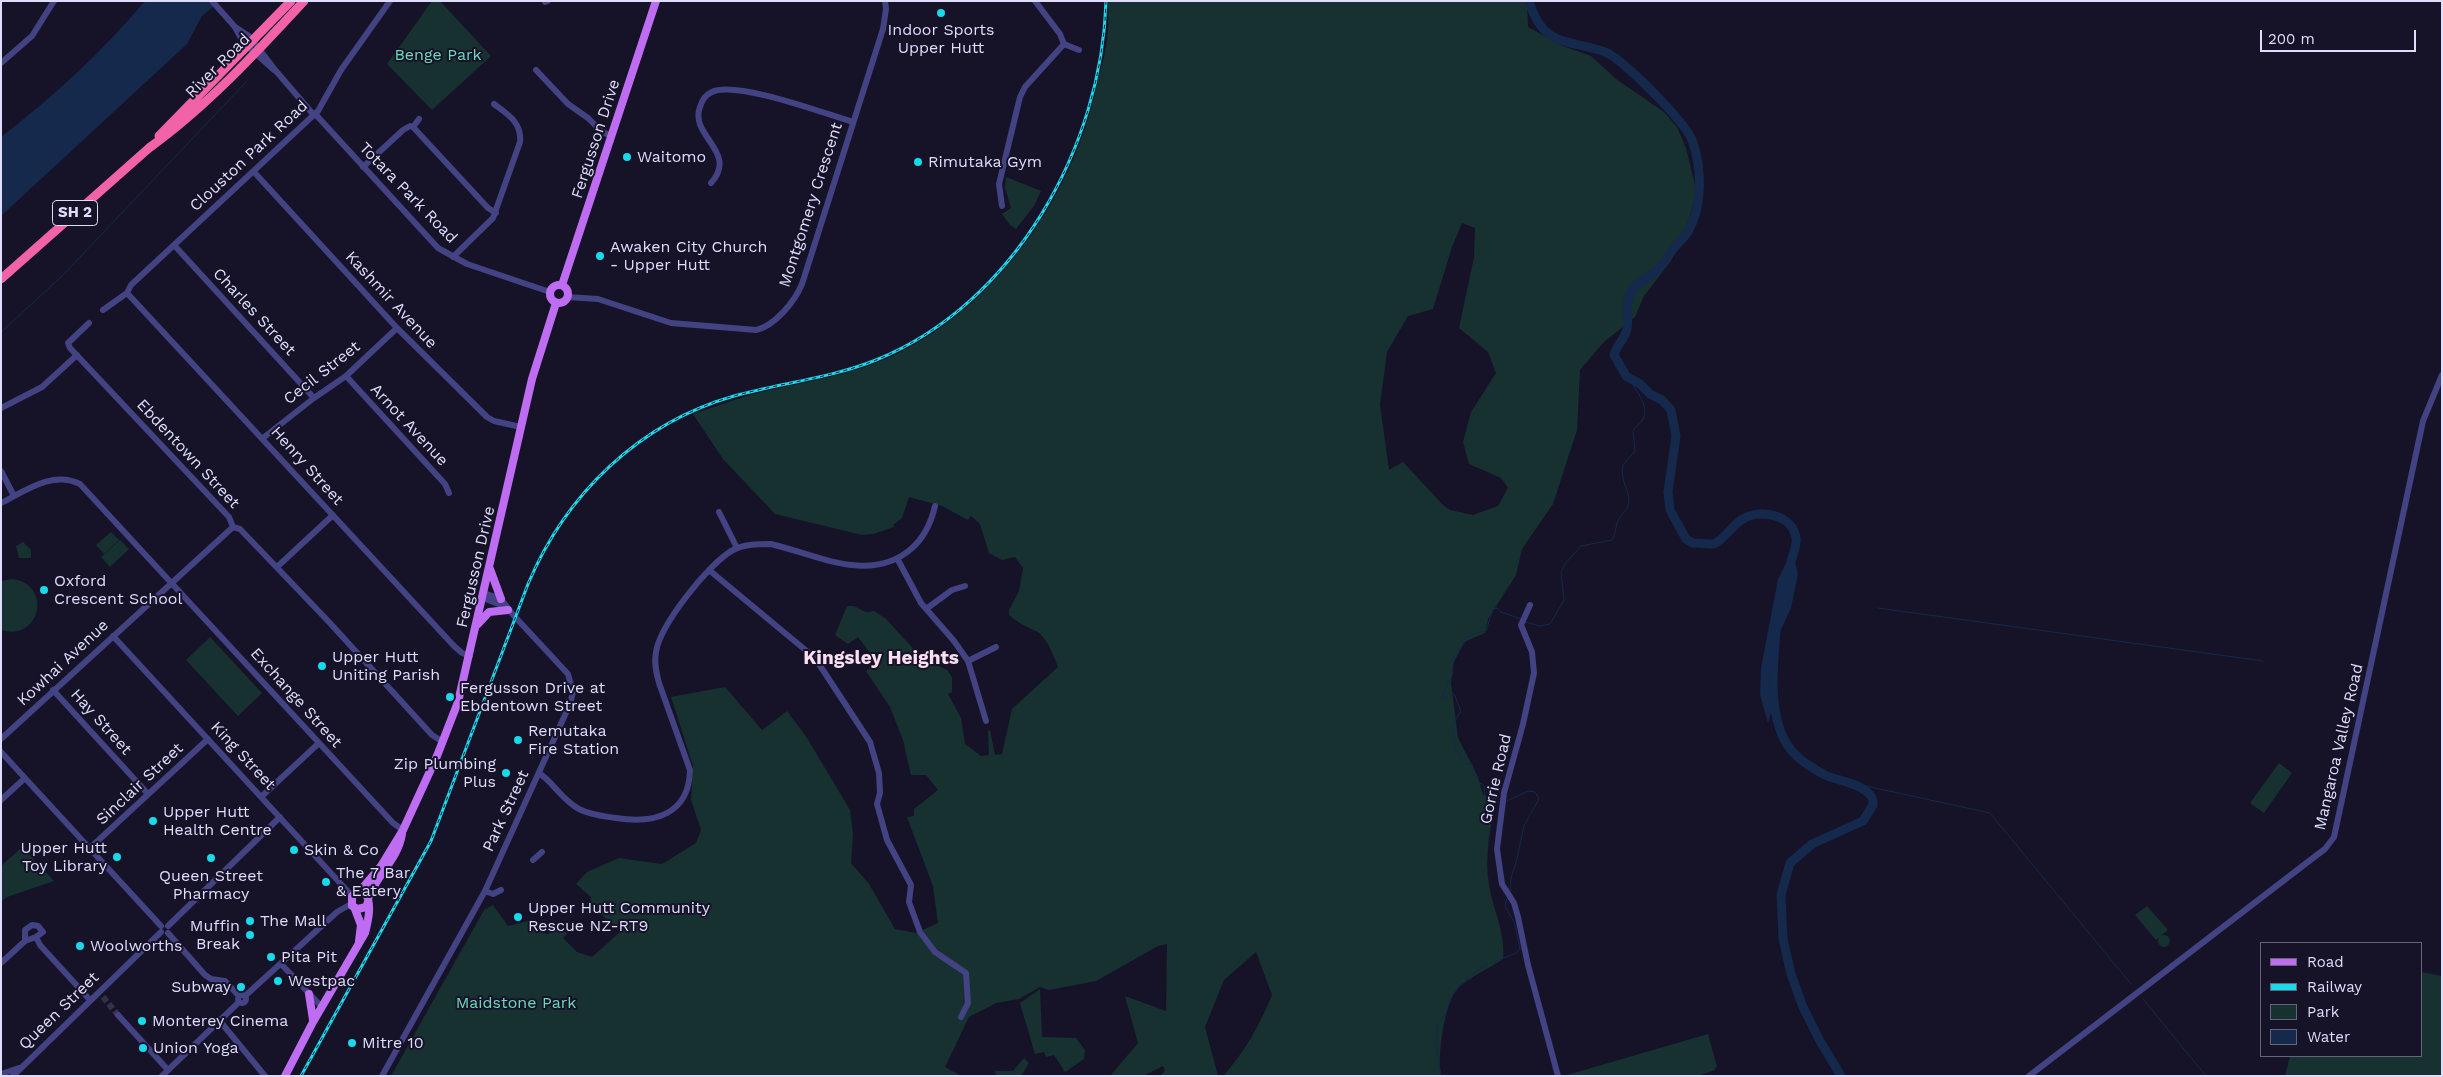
<!DOCTYPE html>
<html>
<head>
<meta charset="utf-8">
<style>
  body { margin:0 }
  #map { position:relative; width:2443px; height:1077px; overflow:hidden; background:#161328; font-family:"Work Sans",sans-serif }
  canvas { display:block }
  .frame { position:absolute; inset:0; border:2px solid #dfdcfc; pointer-events:none }
  .legend { position:absolute; left:2260px; top:942px; width:162px; height:115px; box-sizing:border-box; background:#161328; border:1px solid #66637d; margin:0; padding:6px 9px; list-style:none; font-size:15px; color:#dfdcfc }
  .legend li { display:flex; align-items:center; gap:10px; height:25px }
  .legend b { width:25px; border:1px solid #66637d }
  .scale { position:absolute; left:2260px; top:30px; width:156px; height:22px; box-sizing:border-box; border:2px solid #dfdcfc; border-top:0; padding-left:6px; font-size:15px; line-height:18px; white-space:nowrap; color:#dfdcfc; -webkit-text-stroke:4px #161328; paint-order:stroke }
</style>
</head>
<body>
<div id="map">
<canvas width="2443" height="1077"></canvas>
<div class="frame"></div>
<ul class="legend">
<li><b style="height:6px;background:#be6df2"></b>Road</li>
<li><b style="height:6px;background:#19d9eb"></b>Railway</li>
<li><b style="height:14px;background:#163130"></b>Park</li>
<li><b style="height:14px;background:#14294b"></b>Water</li>
</ul>
<div class="scale">200 m</div>
</div>
<script>
const g = document.querySelector('canvas').getContext('2d');
g.lineJoin = 'round';
function paint(path, color) {
  g.fillStyle = color;
  g.fill(path, 'evenodd');
}
function trace(path, color, width, dash) {
  g.strokeStyle = color;
  g.lineWidth = width;
  g.lineCap = dash ? 'butt' : 'round';
  g.setLineDash(dash || []);
  g.stroke(path);
}
function write(font, color, halo, rows, align = 'center') {
  g.font = font + ' "Work Sans",sans-serif';
  g.lineWidth = 4;
  g.setLineDash([]);
  g.textBaseline = 'middle';
  g.strokeStyle = halo;
  g.fillStyle = color;
  for (const [text, x, y, turn = 0] of rows) {
    g.save();
    g.translate(x, y);
    g.rotate((+turn || 0) * Math.PI / 180);
    g.textAlign = isNaN(turn) ? turn : align;
    if (halo) g.strokeText(text, 0, 0);
    g.fillText(text, 0, 0);
    g.restore();
  }
}
paint(new Path2D(`
  M432 1H440L491 56 432 110 387 64Z
  M1108 1H1527L1528 27 1563 46 1591 56 1616 79 1664 112 1677 127 1686 148 1695 185V199L1686 228 1671 261 1644 296 1635 317 1604 342 1580 370 1577 430 1553 504 1522 549 1516 575 1488 619 1485 633 1464 642 1453 664 1451 683 1458 738 1478 777 1483 795 1496 797C1491 826 1484 855 1489 885 1493 910 1506 934 1503 959 1493 966 1465 980 1457 989 1444 1005 1437 1056 1441 1076H1223C1245 1052 1260 1024 1272 995L1256 952 1224 980 1205 1027 1218 1076H1161L1165 1070 1163 1066 1143 1076H1110L1138 1043 1125 996 1166 1011 1167 944 1158 946 1096 981 1049 990 1040 987 1019 999 996 1003 969 1017 945 1067 961 1076H391L484 910 493 905 508 926 532 920 547 935 559 925 567 934 563 938 577 952 592 957 620 932 590 903 591 897 576 884 587 872 619 858 662 864 696 843 701 830 691 800 693 766 671 697 725 687 762 730 787 711 807 738 850 810 853 834 851 863 869 884 895 929 916 933 938 923 933 886 907 817 914 816V809L938 790 926 775H911L903 740 890 707 866 671 877 662 858 637 848 644 835 635 847 606H854L866 612 874 611 886 619 921 657 947 670 952 677V692L948 694 961 718 965 744 981 756 989 755 988 731 990 730 995 755 1002 754 1012 709 1058 667C1053 655 1048 638 1036 631 1025 626 1018 623 1009 615V610L1019 591 1023 568 1015 557 1002 560 989 553 980 524 971 516 968 520 942 506 909 497 902 518 893 525 894 527 873 534 862 535 775 514 723 459 693 414C715 407 738 398 761 392 805 382 851 375 892 356 979 316 1047 230 1080 142 1088 121 1093 101 1098 80 1101 66 1106 53 1107 39 1109 27 1108 14 1108 1ZM1462 223 1475 228 1474 257 1459 328 1488 352 1496 373 1471 412 1463 442 1469 464 1501 478 1508 488 1498 506 1473 515 1450 510 1444 506 1403 462 1389 470 1380 405 1387 352 1408 316 1433 309 1452 247Z
  M1006 177 1041 191 1034 206 1016 229 1010 225 1002 214 1011 208 1005 188Z
  M111 532 119 540 104 554 96 545Z
  M120 540 129 549 110 567 101 557Z
  M23 542 31 550V558H19L16 546Z
  M12 579C53 584 41 642 1 630V581Z
  M210 637 262 693 238 716 186 660Z
  M2279 763 2292 773 2264 813 2250 803Z
  M22 847 54 881 7 897 1 902V866Z
  M2147 906 2168 930 2156 940 2135 915Z
  M2158 941a6 6 0 1 1 12 0a6 6 0 1 1-12 0Z
  M2422 972 2442 976V1076H2285L2290 1056H2422Z
  M1040 989 1042 1037 1076 1038 1085 1050 1084 1059 1065 1072 1054 1055 1046 1057 1044 1052 1035 1054 1020 1003Z
  M1708 1034 1717 1067 1715 1068V1070L1698 1076 1567 1075Z
  M1024 1058 1029 1063 1021 1076H996L995 1071H1013Z`), '#163130');
paint(new Path2D(`
  M145 1H220L202 16 187 44 1 216V137C54 96 102 52 145 1Z
  M1792 551 1798 574 1791 608 1770 653 1775 700 1768 723 1760 695 1761 668 1778 579Z`), '#14294b');
trace(new Path2D(`
  M1 332 62 276 247 81
  M1878 608 2263 661
  M1525 622 1540 626 1550 624 1564 600 1561 572 1565 564 1581 546 1612 540C1616 534 1615 528 1618 521 1621 513 1629 510 1629 501 1629 489 1620 482 1623 465L1635 451 1633 431C1635 426 1641 424 1643 419 1650 405 1634 387 1626 376
  M1843 781 1990 813 2131 984
  M1507 801 1528 791 1535 792 1539 799 1524 826 1517 859 1511 878 1510 892
  M1499 802 1485 798 1484 786 1477 781 1472 764H1465L1455 748 1453 724 1461 711 1454 694 1449 693 1445 698 1443 694 1453 673V660L1456 654 1471 634 1486 631 1493 609 1497 608 1501 612 1521 619
  M2143 999 2206 1076
  M1441 1076 1436 1047 1437 1027 1445 1015 1451 997 1460 985 1474 973 1486 965 1516 953 1520 949 1515 924 1505 906 1507 898`), '#14294b', 1);
trace(new Path2D(`
  M1529 1C1543 48 1568 39 1605 52 1623 59 1685 122 1692 140 1702 167 1703 206 1688 232 1684 238 1678 243 1673 249 1668 256 1664 264 1657 270 1649 278 1637 281 1631 292 1623 304 1631 319 1626 332 1623 341 1616 346 1614 355L1626 376 1640 384 1650 394 1662 400 1671 410 1676 436 1668 492 1670 510 1686 539 1693 543 1714 544C1725 539 1732 525 1743 519 1760 508 1794 515 1796 539 1797 546 1792 557 1790 565
  M1776 631C1773 667 1767 720 1791 750 1798 759 1815 770 1825 775 1838 781 1861 783 1870 795 1873 798 1873 801 1873 805L1863 821 1812 844 1790 863 1781 895 1783 939 1791 974 1803 1007 1820 1041 1841 1076`), '#14294b', 9);
trace(new Path2D(`
  M103 997 118 1015`), '#343148', 6, [6, 3]);
trace(new Path2D(`
  M212 1 235 27 243 42 274 70
  M1035 1 1060 34 1064 44 1079 50
  M545 2 548 1
  M235 27 249 36 276 71 312 113 318 117 438 248 467 264 550 292
  M1 63 32 36 54 1
  M536 70 568 104 588 118 601 131 611 136
  M413 127 488 208 496 213
  M363 167 403 130 410 126 413 127 419 119
  M254 172 397 328 487 417 494 421 521 427
  M711 183C739 152 689 136 700 107 702 100 705 95 712 92 736 80 826 114 853 122
  M1002 206 999 184 1020 97 1025 87 1064 44
  M174 245 314 398
  M453 257 493 218 520 142C522 122 507 114 494 104
  M127 293 454 646 462 653 470 656
  M567 297 598 299 671 323 756 330C775 326 795 301 802 284L883 29 886 9 885 1
  M103 310 127 293 131 285 318 111 341 70 390 1
  M89 323 68 343 70 348 229 517 233 527
  M346 376 445 484 449 493
  M1 408 42 387 77 355
  M263 438 314 398 346 376 397 328
  M1 471 14 496
  M1 503C25 491 53 470 80 484L393 823 403 830
  M719 512 737 548
  M233 527 240 529 329 622 432 735 443 742
  M898 560 921 603 954 641 968 661 986 721
  M277 567 333 515
  M709 570 815 658 870 742 879 773 880 793 877 804 887 840 911 885 909 902 920 932 935 952 966 973 968 1003 961 1017
  M484 593 501 599 514 616
  M483 598 506 607
  M1530 605 1521 625 1532 652 1534 673 1523 724 1504 793 1497 849 1502 884 1514 903 1518 917 1528 965 1558 1076
  M926 609 952 590 965 586
  M113 636 352 896
  M968 661 996 647
  M53 690 148 794
  M1 739 233 527
  M1 752 161 926
  M539 773C554 783 562 800 579 809 590 815 603 816 616 818 654 824 689 815 690 770L659 683C656 672 654 663 656 652 660 625 709 563 733 550 745 544 758 544 771 544 817 555 870 584 911 549 924 538 931 523 935 506
  M261 797 319 743
  M1 800 25 778
  M90 848 208 739
  M533 860 542 852
  M485 891 493 894 501 890
  M168 926 280 817
  M168 933 205 975 211 979 225 981 239 996
  M25 941V930L32 925 38 926 43 932 36 937
  M1 963 25 941 36 937 40 945 90 1000
  M282 965 322 1007
  M238 999a4 4 0 1 1 8 0a4 4 0 1 1-8 0Z
  M245 996 337 912 351 904
  M118 1015 168 1070
  M219 1020 265 1076
  M1 1074 19 1068
  M13 1076 161 932
  M162 1076 239 1002
  M382 1076 485 891 570 704 573 692 568 674 517 619
  M2029 1076 2313 858 2325 849 2334 837 2423 421 2442 375`), '#434282', 6);
trace(new Path2D(`
  M550 294a9 9 0 1 1 18 0a9 9 0 1 1-18 0Z
  M562 285 656 1
  M490 569 501 599
  M478 624 489 612 508 610
  M368 899C376 875 398 860 402 834
  M368 902 366 907 358 909 352 906V896L359 892 381 866 403 830 437 756 458 702 532 379 556 303
  M355 909 361 925 359 941
  M309 994 313 1020
  M285 1076 313 1022 365 933C368 921 372 906 366 894L359 892`), '#be6df2', 8);
trace(new Path2D(`
  M159 136 291 1
  M1 279 149 148C206 107 256 53 304 1`), '#f162a9', 9);
const rail = new Path2D(`
  M301 1076 431 841 528 584C566 494 639 423 734 396 781 383 831 378 876 360 1015 304 1102 146 1106 1`);
trace(rail, '#19d9eb', 3);
trace(rail, '#161328', 1, [4]);
for (const [x, y, r, color] of [
  [941,13,5,"#19d9eb"],
  [627,157,5,"#19d9eb"],
  [918,162,5,"#19d9eb"],
  [600,256,5,"#19d9eb"],
  [44,590,5,"#19d9eb"],
  [322,666,5,"#19d9eb"],
  [450,697,5,"#19d9eb"],
  [518,740,5,"#19d9eb"],
  [506,773,5,"#19d9eb"],
  [153,821,5,"#19d9eb"],
  [294,850,5,"#19d9eb"],
  [117,857,5,"#19d9eb"],
  [211,858,5,"#19d9eb"],
  [326,882,5,"#19d9eb"],
  [518,917,5,"#19d9eb"],
  [250,921,5,"#19d9eb"],
  [250,935,5,"#19d9eb"],
  [80,946,5,"#19d9eb"],
  [271,957,5,"#19d9eb"],
  [278,981,5,"#19d9eb"],
  [241,987,5,"#19d9eb"],
  [142,1021,5,"#19d9eb"],
  [352,1043,5,"#19d9eb"],
  [143,1048,5,"#19d9eb"]
]) {
  const dot = new Path2D();
  dot.arc(x, y, r, 0, 2 * Math.PI);
  g.fillStyle = color;
  g.fill(dot);
  trace(dot, '#161328', 2);
}
for (const [x, y, w] of [
  [75,213,45]
]) {
  const box = new Path2D();
  box.roundRect(x - w / 2, y - 12.5, w, 25, 4);
  g.fillStyle = '#161328';
  g.fill(box);
  trace(box, '#dfdcfc', 1);
}
write('bold 15px', '#dfdcfc', null, [
  ["SH 2",75,213]
]);
write('16px', '#dfdcfc', '#161328', [
  ["Indoor Sports",941,30,"center"],
  ["Upper Hutt",941,48,"center"],
  ["Waitomo",637,157],
  ["Rimutaka Gym",928,162],
  ["Awaken City Church",610,247],
  ["- Upper Hutt",610,265],
  ["Oxford",54,581],
  ["Crescent School",54,599],
  ["Upper Hutt",332,657],
  ["Uniting Parish",332,675],
  ["Fergusson Drive at",460,688],
  ["Ebdentown Street",460,706],
  ["Remutaka",528,731],
  ["Fire Station",528,749],
  ["Zip Plumbing",496,764,"right"],
  ["Plus",496,782,"right"],
  ["Upper Hutt",163,812],
  ["Health Centre",163,830],
  ["Upper Hutt",107,848,"right"],
  ["Toy Library",107,866,"right"],
  ["Skin & Co",304,850],
  ["The 7 Bar",336,873],
  ["& Eatery",336,891],
  ["Queen Street",211,876,"center"],
  ["Pharmacy",211,894,"center"],
  ["Upper Hutt Community",528,908],
  ["Rescue NZ-RT9",528,926],
  ["The Mall",260,921],
  ["Muffin",240,926,"right"],
  ["Break",240,944,"right"],
  ["Woolworths",90,946],
  ["Pita Pit",281,957],
  ["Westpac",288,981],
  ["Subway",231,987,"right"],
  ["Monterey Cinema",152,1021],
  ["Mitre 10",362,1043],
  ["Union Yoga",153,1048]
], 'left');
write('16px', '#6dd7bb', '#161328', [
  ["Benge Park",438,55],
  ["Maidstone Park",516,1003]
]);
write('16px', '#dfdcfc', '#161328', [
  ["River Road",218,66,-45],
  ["Fergusson Drive",596,139,-72],
  ["Clouston Park Road",249,156,-43],
  ["Totara Park Road",408,193,46],
  ["Montgomery Crescent",811,205,-72],
  ["Kashmir Avenue",391,300,47],
  ["Charles Street",254,312,47],
  ["Cecil Street",322,373,-38],
  ["Arnot Avenue",409,425,47],
  ["Ebdentown Street",188,454,47],
  ["Henry Street",307,466,48],
  ["Fergusson Drive",476,567,-77],
  ["Kowhai Avenue",63,663,-43],
  ["Exchange Street",296,698,48],
  ["Hay Street",101,722,48],
  ["Mangaroa Valley Road",2339,747,-77],
  ["King Street",243,756,47],
  ["Gorrie Road",1496,779,-77],
  ["Sinclair Street",140,784,-43],
  ["Park Street",506,811,-65],
  ["Queen Street",59,1011,-44]
]);
write('bold 19px', '#fcdef2', '#161328', [
  ["Kingsley Heights",881,658]
]);
</script>
</body>
</html>
